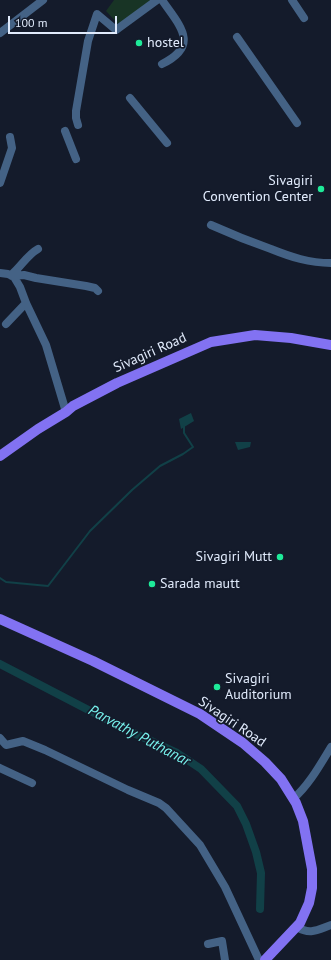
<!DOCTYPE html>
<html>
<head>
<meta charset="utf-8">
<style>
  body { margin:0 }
  #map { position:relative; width:331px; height:960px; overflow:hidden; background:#141b2b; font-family:"PT Sans",sans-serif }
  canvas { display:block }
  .scale { position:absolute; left:8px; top:16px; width:109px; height:18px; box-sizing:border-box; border:2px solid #e1ebfc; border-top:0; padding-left:5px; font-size:12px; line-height:14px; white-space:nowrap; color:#e1ebfc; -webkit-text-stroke:3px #141b2b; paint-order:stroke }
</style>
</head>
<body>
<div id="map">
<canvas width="331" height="960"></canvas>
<div class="scale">100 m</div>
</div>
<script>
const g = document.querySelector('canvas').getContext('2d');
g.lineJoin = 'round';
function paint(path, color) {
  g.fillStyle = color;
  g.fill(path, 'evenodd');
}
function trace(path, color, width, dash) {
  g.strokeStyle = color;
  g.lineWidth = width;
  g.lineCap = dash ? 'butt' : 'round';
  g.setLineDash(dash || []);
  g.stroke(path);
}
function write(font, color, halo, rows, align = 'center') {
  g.font = font + ' "PT Sans",sans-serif';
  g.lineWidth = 3.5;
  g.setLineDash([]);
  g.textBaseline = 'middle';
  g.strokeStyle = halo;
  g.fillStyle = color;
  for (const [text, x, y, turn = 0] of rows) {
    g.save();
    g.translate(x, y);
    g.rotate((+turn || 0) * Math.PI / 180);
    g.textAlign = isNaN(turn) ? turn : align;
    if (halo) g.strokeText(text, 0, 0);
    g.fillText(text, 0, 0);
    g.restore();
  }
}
paint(new Path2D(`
  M114 0H151L119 25 106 11Z`), '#183425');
paint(new Path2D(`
  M191 413 194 421 181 429 179 419Z
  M235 442H251L250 447 238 450Z`), '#114047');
trace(new Path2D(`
  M0 578 6 582 48 586 90 531 132 490 160 466 183 454 193 447 184 433V426`), '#114047', 2);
trace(new Path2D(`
  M0 664 125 729 177 753 201 769 237 806 246 824 256 852 261 873 260 909`), '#114047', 8);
trace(new Path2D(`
  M162 0C179 25 201 45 162 64
  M292 0 304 18
  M0 33 43 0
  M237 37 297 123
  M130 98 167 143
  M78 125 76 118V111L88 41 97 14 116 30 157 0
  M65 131 76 159
  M0 183 12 148 10 137
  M211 225C231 234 251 242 271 249 291 257 309 263 331 263
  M0 273 8 274 14 277 20 287 26 303 46 345 66 412
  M11 275C21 267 27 255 38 249
  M12 276 24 275 36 278 86 286 95 288 98 291
  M6 324 26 303
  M0 738 6 745 23 741 45 750 128 790 159 803 166 808 200 845 225 887 259 960
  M0 768 32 783
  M293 799C309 785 320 765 331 747
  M297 927C310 935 317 930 331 925
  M208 944 222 941 225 960`), '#446285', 8);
trace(new Path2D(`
  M0 456 38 429 66 412 73 406 117 383 211 342 255 335 291 338 331 345
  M0 619 93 661 200 714 243 743 265 762 281 779 296 803 303 821 312 869V888L309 903 300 923 265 960`), '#8272f2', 10);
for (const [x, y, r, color] of [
  [139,43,4,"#1eea99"],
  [321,189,4,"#1eea99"],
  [280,557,4,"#1eea99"],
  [152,584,4,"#1eea99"],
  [217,687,4,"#1eea99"]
]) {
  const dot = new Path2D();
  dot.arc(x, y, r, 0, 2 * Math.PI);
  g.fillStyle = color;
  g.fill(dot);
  trace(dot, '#141b2b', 1.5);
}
write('14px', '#e1ebfc', '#141b2b', [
  ["hostel",147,43],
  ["Sivagiri",313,181,"right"],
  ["Convention Center",313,197,"right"],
  ["Sivagiri Mutt",272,557,"right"],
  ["Sarada mautt",160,584],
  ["Sivagiri",225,679],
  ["Auditorium",225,695]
], 'left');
write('14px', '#e1ebfc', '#141b2b', [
  ["Sivagiri Road",150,353,-24],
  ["Sivagiri Road",232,722,34]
]);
write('italic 15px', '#78f3ee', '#141b2b', [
  ["Parvathy Puthanar",139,736,28]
]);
</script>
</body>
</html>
